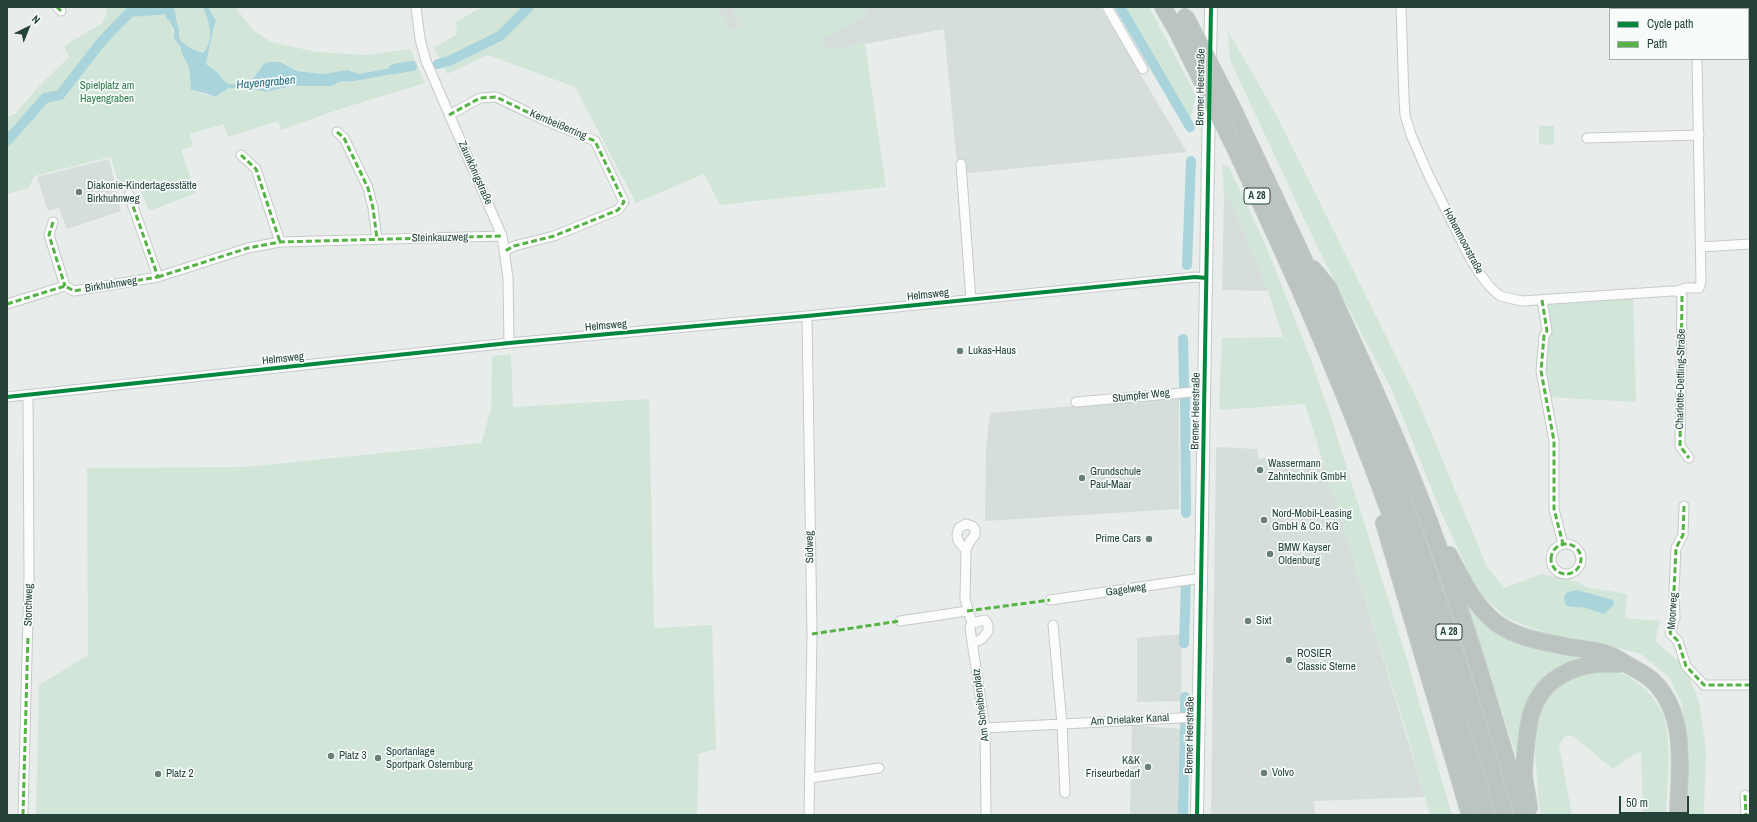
<!DOCTYPE html>
<html>
<head>
<meta charset="utf-8">
<style>
  body { margin:0 }
  #map { position:relative; width:1757px; height:822px; overflow:hidden; background:#e8edeb; font-family:"Archivo Narrow",sans-serif }
  canvas { display:block }
  .frame { position:absolute; inset:0; border:8px solid #24423a; pointer-events:none }
  .legend { position:absolute; left:1609px; top:8px; width:140px; height:52px; box-sizing:border-box; background:#f7fbf9; border:1px solid #a3b1ad; margin:0; padding:5px 7px; list-style:none; font-size:12px; color:#24423a }
  .legend li { display:flex; align-items:center; gap:8px; height:20px }
  .legend b { width:20px; border:1px solid #a3b1ad }
  .north { position:absolute; left:8px; top:8px; width:40px; height:40px; -webkit-text-stroke:3px #f7fbf9; paint-order:stroke; rotate:43deg; font-size:11px; font-weight:700; line-height:16px; text-align:center; color:#24423a }
  .north::after { content:''; display:block; margin:auto; width:14px; height:18px; background:#24423a; clip-path:polygon(50% 0,100% 100%,50% 72%,0 100%) }
  .scale { position:absolute; left:1619px; top:796px; width:70px; height:18px; box-sizing:border-box; border:2px solid #24423a; border-top:0; padding-left:5px; font-size:12px; line-height:14px; white-space:nowrap; color:#24423a; -webkit-text-stroke:3px #f7fbf9; paint-order:stroke }
</style>
</head>
<body>
<div id="map">
<canvas width="1757" height="822"></canvas>
<div class="frame"></div>
<ul class="legend">
<li><b style="height:5px;background:#00873e"></b>Cycle path</li>
<li><b style="height:5px;background:#55b346"></b>Path</li>
</ul>
<div class="north">N</div>
<div class="scale">50 m</div>
</div>
<script>
const g = document.querySelector('canvas').getContext('2d');
g.lineJoin = 'round';
function paint(path, color) {
  g.fillStyle = color;
  g.fill(path, 'evenodd');
}
function trace(path, color, width, dash) {
  g.strokeStyle = color;
  g.lineWidth = width;
  g.lineCap = dash ? 'butt' : 'round';
  g.setLineDash(dash || []);
  g.stroke(path);
}
function write(font, color, halo, rows, align = 'center') {
  g.font = font + ' "Archivo Narrow",sans-serif';
  g.lineWidth = 3.5;
  g.setLineDash([]);
  g.textBaseline = 'middle';
  g.strokeStyle = halo;
  g.fillStyle = color;
  for (const [text, x, y, turn = 0] of rows) {
    g.save();
    g.translate(x, y);
    g.rotate((+turn || 0) * Math.PI / 180);
    g.textAlign = isNaN(turn) ? turn : align;
    if (halo) g.strokeText(text, 0, 0);
    g.fillText(text, 0, 0);
    g.restore();
  }
}
paint(new Path2D(`
  M712 7H732L741 27 729 32 719 11Z
  M869 7H1100L1187 152 958 174 944 29 839 49H823L822 38 863 16Z
  M109 159 121 211 67 229 59 208 48 211 37 177Z
  M1224 193 1232 203 1268 291 1222 290Z
  M1179 397V509L985 521 986 446 990 413Z
  M1216 447 1258 449V458L1324 463 1425 797 1314 801 1315 815H1211Z
  M1181 634 1182 701 1137 702V638Z
  M1132 725 1182 729 1181 815H1130Z`), '#d6dedb');
paint(new Path2D(`
  M105 7H162L161 8 170 17C169 24 176 43 181 48V51L189 67 191 90 215 97 229 88 255 89 266 92 297 86H331L342 81 349 82 393 74 407 67 401 66 359 74 349 70 323 74 297 71 280 62H269L258 71 251 81 243 85 229 84 224 81 218 73 206 64 213 29 216 22 208 7H235L253 30 271 42 317 52 368 55 410 49 425 83 337 110 281 130 278 121 228 137 224 124 190 134 193 146 181 150 196 193 149 211 138 183 120 189 111 157 35 176 28 188 7 194V117L15 114 41 84 69 57 64 46 101 24 107 14Z
  M174 7H203C210 22 214 39 203 53L190 48 182 42 179 37V29Z
  M482 7H712L719 11 729 32 741 26 732 7H869L864 16 823 38V49H839L865 44 886 187 720 205 704 174 636 203 575 87 488 55 447 74 434 48 457 34 456 22Z
  M1122 7H1149L1196 95 1190 122Z
  M1228 31 1277 116 1418 401 1487 567 1505 588 1541 574 1579 582 1586 587 1627 594 1625 618 1660 621 1655 641 1685 667 1699 702 1706 749 1704 815H1686L1689 752 1681 702 1669 677 1641 654 1611 646 1552 635 1531 628 1507 618 1484 597 1471 578 1438 505 1391 388 1359 329 1315 242 1230 60ZM1577 590 1610 599 1614 601 1603 614 1586 608 1566 606Z
  M1539 126H1554V145L1539 144Z
  M1222 165 1229 167 1267 248 1309 355 1330 414 1405 653 1452 815H1430L1408 737 1305 404 1219 410 1222 338 1283 337 1268 291 1232 203 1224 193Z
  M1633 293 1636 402 1545 397 1542 300Z
  M511 354 513 407 649 399 654 628 712 625 716 749 699 754 697 815H36L39 685 88 655 87 468 244 467 481 443 491 409 492 356Z
  M1464 594 1481 614 1602 657 1557 670 1518 761Z
  M1611 669C1633 676 1656 695 1664 717 1672 742 1667 789 1666 815H1643L1641 750 1613 769 1573 736 1566 735 1559 745 1572 815H1541C1538 803 1538 791 1537 778 1533 740 1533 699 1572 678 1584 672 1599 671 1611 669Z`), '#d1e6d8');
paint(new Path2D(`
  M162 7H173L179 29V37L182 42 190 48 203 53C215 39 209 22 203 7H208L216 21 213 30 206 64 218 73 224 81 229 84 243 85 251 81 264 64 269 62H280L297 71 323 74 348 70 359 74 401 66H406L407 68 393 74 349 82 342 81 331 86H293L266 92 255 89 229 88 215 97 205 93 191 90 189 67 181 51V48L174 38V30L170 22V17L161 8Z
  M1577 590 1610 599 1614 601V604L1608 611 1603 614 1586 608 1566 606 1564 598 1566 593Z`), '#a9d4db');
trace(new Path2D(`
  M1120 7 1190 127
  M438 64 449 61 500 36 529 7
  M394 69 412 66
  M7 141 45 98 60 95 101 42 130 12 169 9 171 16
  M1187 265 1191 161
  M1183 339 1184 386
  M1185 399 1186 513
  M1184 643 1186 583
  M1185 697V710
  M1183 813 1185 725`), '#a9d4db', 10);
const street = new Path2D(`
  M57 7 61 11
  M416 7 420 39 426 61 502 236 508 278 509 343
  M1107 7 1143 69
  M1401 7 1404 99 1405 115 1411 135 1429 176 1471 260 1480 274 1490 287 1500 296 1522 301 1672 291H1678L1682 296 1680 446 1689 458
  M1695 7V9
  M449 115 480 98 496 97 542 119 595 141 624 202 618 210 554 236 514 246 505 251
  M337 132 344 138 368 188 373 208 377 239
  M1587 138 1699 135
  M241 155 256 169 280 242
  M961 164 971 300
  M53 222 49 235 65 286
  M1701 247 1750 244
  M158 277 248 248 280 242 502 236
  M1678 291 1685 288H1699L1701 282 1697 59
  M1542 300 1547 331 1544 336 1541 371 1554 441V509L1563 544
  M7 304 65 286 74 291 158 277 129 195
  M807 316 812 634 809 815
  M7 397 509 343 807 316 1195 277 1206 278
  M1076 402 1205 391
  M1684 506 1683 535 1676 548 1674 591 1675 618 1670 633 1678 641 1686 666 1704 685H1750
  M1551 559a15 15 0 1 1 30 0a15 15 0 1 1-30 0Z
  M966 550C959 543 954 538 959 528L966 524 972 526 975 529V535L970 541 966 550 965 599 972 623
  M1050 600 1202 578
  M900 621 967 611
  M1053 625 1062 724 1065 793
  M973 643 982 639 988 631V625L985 620 972 623 970 628 985 728 986 815
  M985 728 1199 717
  M810 778 879 768
  M1745 795 1746 815
  M23 815 29 577 28 395`);
const secondary = new Path2D(`
  M1210 64 1211 7
  M1197 815 1209 98`);
const highway = new Path2D(`
  M1163 7 1177 31
  M1232 107C1273 193 1314 279 1351 368 1412 513 1461 664 1505 815
  M1232 142C1267 216 1302 291 1333 367 1394 513 1444 663 1487 815
  M1313 269 1328 287C1363 365 1400 443 1430 524 1465 619 1494 717 1523 815
  M1384 523 1470 815
  M1449 555C1462 579 1473 604 1495 622 1516 638 1544 642 1569 647 1582 649 1598 650 1610 655 1616 657 1621 661 1626 664 1637 670 1648 675 1656 684 1688 719 1679 772 1678 815
  M1529 808C1528 797 1525 786 1524 775 1524 766 1525 756 1526 747 1527 737 1528 725 1531 714 1543 675 1580 661 1618 664`);
trace(street, '#c5cac8', 11);
trace(secondary, '#c3cbc8', 14);
trace(highway, '#c3ccc9', 18);
trace(street, '#fcfcfc', 9);
trace(secondary, '#fcfcfc', 12);
trace(highway, '#bcc4c2', 16);
const highwayBridge = new Path2D(`
  M1185 16 1232 107
  M1177 31 1232 142`);
trace(highwayBridge, '#c3ccc9', 18, []);
trace(highwayBridge, '#bcc4c2', 16);
trace(new Path2D(`
  M57 7 61 11
  M449 115 480 98 496 97 542 119 595 141 624 202 618 210 554 236 514 246 505 251
  M337 132 344 138 368 188 373 208 377 239
  M241 155 256 169 280 242
  M53 222 49 235 65 286
  M158 277 248 248 280 242 502 236
  M1682 296 1680 446 1689 458
  M1542 300 1547 331 1544 336 1541 371 1554 441V509L1563 544
  M7 304 65 286 74 291 158 277 129 195
  M1684 506 1683 535 1676 548 1674 591 1675 618 1670 633 1678 641 1686 666 1704 685H1750
  M1551 559a15 15 0 1 1 30 0a15 15 0 1 1-30 0Z
  M967 611 1050 600
  M812 634 900 621
  M1745 795 1746 815
  M23 815 28 635`), '#55b346', 3, [6, 3]);
trace(new Path2D(`
  M7 397 509 343 807 316 1195 277 1206 278
  M1197 815 1211 7`), '#00873e', 4);
for (const [x, y, r, color] of [
  [79,192,4,"#697e78"],
  [960,351,4,"#697e78"],
  [1260,470,4,"#697e78"],
  [1082,478,4,"#697e78"],
  [1264,520,4,"#697e78"],
  [1149,539,4,"#697e78"],
  [1270,554,4,"#697e78"],
  [1248,621,4,"#697e78"],
  [1289,660,4,"#697e78"],
  [331,756,4,"#697e78"],
  [378,758,4,"#697e78"],
  [1148,767,4,"#697e78"],
  [1264,773,4,"#697e78"],
  [158,774,4,"#697e78"]
]) {
  const dot = new Path2D();
  dot.arc(x, y, r, 0, 2 * Math.PI);
  g.fillStyle = color;
  g.fill(dot);
  trace(dot, '#f7fbf9', 1.5);
}
for (const [x, y, w] of [
  [1257,196,26],
  [1449,632,26]
]) {
  const box = new Path2D();
  box.roundRect(x - w / 2, y - 8, w, 16, 3);
  g.fillStyle = '#f7fbf9';
  g.fill(box);
  trace(box, '#24423a', 1);
}
write('bold 10px', '#24423a', null, [
  ["A 28",1257,196],
  ["A 28",1449,632]
]);
write('11px', '#2d7a4b', '#f7fbf9', [
  ["Spielplatz am",107,86],
  ["Hayengraben",107,99]
]);
write('11px', '#24423a', '#f7fbf9', [
  ["Bremer Heerstraße",1201,87,-89],
  ["Kernbeißerring",558,125,23],
  ["Zaunkönigstraße",475,173,66],
  ["Steinkauzweg",440,238,-1],
  ["Hohenmoorstraße",1463,241,62],
  ["Birkhuhnweg",111,285,-9],
  ["Helmsweg",928,295,-6],
  ["Helmsweg",606,326,-5],
  ["Helmsweg",283,359,-6],
  ["Charlotte-Dettling-Straße",1681,379,-89],
  ["Stumpfer Weg",1141,396,-6],
  ["Bremer Heerstraße",1196,411,-89],
  ["Südweg",810,547,-91],
  ["Gagelweg",1126,590,-8],
  ["Storchweg",29,605,-89],
  ["Moorweg",1673,611,-86],
  ["Am Scheibenplatz",981,705,-97],
  ["Am Drielaker Kanal",1130,720,-3],
  ["Bremer Heerstraße",1190,735,-89]
]);
write('11px', '#24423a', '#f7fbf9', [
  ["Diakonie-Kindertagesstätte",87,186],
  ["Birkhuhnweg",87,199],
  ["Lukas-Haus",968,351],
  ["Wassermann",1268,464],
  ["Zahntechnik GmbH",1268,477],
  ["Grundschule",1090,472],
  ["Paul-Maar",1090,485],
  ["Nord-Mobil-Leasing",1272,514],
  ["GmbH & Co. KG",1272,527],
  ["Prime Cars",1141,539,"right"],
  ["BMW Kayser",1278,548],
  ["Oldenburg",1278,561],
  ["Sixt",1256,621],
  ["ROSIER",1297,654],
  ["Classic Sterne",1297,667],
  ["Sportanlage",386,752],
  ["Sportpark Osternburg",386,765],
  ["Platz 3",339,756],
  ["K&K",1140,761,"right"],
  ["Friseurbedarf",1140,774,"right"],
  ["Volvo",1272,773],
  ["Platz 2",166,774]
], 'left');
write('italic 12px', '#1c6f80', '#f7fbf9', [
  ["Hayengraben",266,83,-5]
]);
</script>
</body>
</html>
